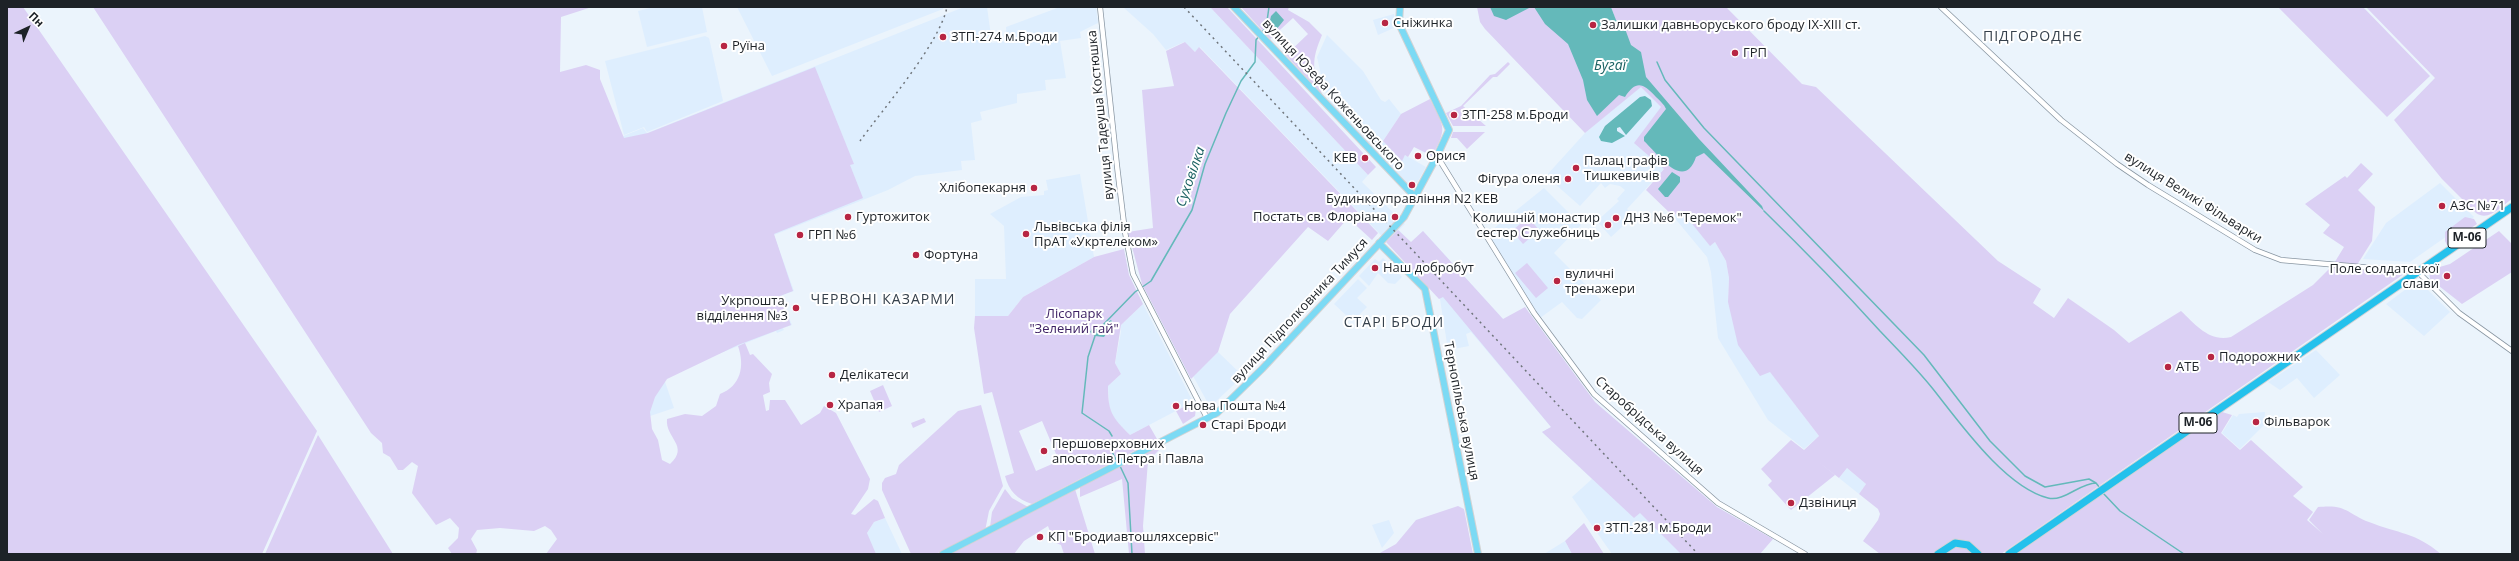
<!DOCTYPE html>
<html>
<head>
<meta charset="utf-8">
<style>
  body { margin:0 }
  #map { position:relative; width:2519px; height:561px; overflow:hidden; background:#ebf4fc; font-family:"Open Sans",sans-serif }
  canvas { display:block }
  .frame { position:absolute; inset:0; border:8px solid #1d2227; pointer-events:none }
  .north { position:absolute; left:8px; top:8px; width:40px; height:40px; -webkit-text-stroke:3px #fff; paint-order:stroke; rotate:44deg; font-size:11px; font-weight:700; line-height:16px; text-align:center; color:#1d2227 }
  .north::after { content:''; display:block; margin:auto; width:14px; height:18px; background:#1d2227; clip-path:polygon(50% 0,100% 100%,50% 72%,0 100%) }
</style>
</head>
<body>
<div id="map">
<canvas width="2519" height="561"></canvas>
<div class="frame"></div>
<div class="north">Пн</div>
</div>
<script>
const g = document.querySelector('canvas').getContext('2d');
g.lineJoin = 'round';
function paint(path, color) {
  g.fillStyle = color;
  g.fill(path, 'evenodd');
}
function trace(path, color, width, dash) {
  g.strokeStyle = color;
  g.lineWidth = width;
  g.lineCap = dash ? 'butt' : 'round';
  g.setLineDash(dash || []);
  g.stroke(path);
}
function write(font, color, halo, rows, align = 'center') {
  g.font = font + ' "Open Sans",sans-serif';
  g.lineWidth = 4;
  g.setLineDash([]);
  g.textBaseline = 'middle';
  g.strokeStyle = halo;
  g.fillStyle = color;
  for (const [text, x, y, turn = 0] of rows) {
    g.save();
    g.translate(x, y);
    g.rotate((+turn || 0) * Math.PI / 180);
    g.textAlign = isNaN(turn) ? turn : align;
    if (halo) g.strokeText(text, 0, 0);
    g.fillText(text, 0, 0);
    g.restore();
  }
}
paint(new Path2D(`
  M654 7H702L707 32 647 47 638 11Z
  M737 7H943V9L772 76Z
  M964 7H987L992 43 1007 41 1006 27 1060 7H1096L1098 23 1080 32 1081 38 1060 41 1066 78 1045 80 1046 90 1017 94V103L980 112 982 120 971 123 975 160 961 161 962 170 915 176 888 190 774 235 794 291 780 296 792 325 783 328 784 330 777 333 776 331 663 376 674 408 647 417 478 195 643 128 647 133Z
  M1123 7H1210L1368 175 1362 182 1405 224 1399 230 1411 243 1423 231 1503 319 1744 554H1612L1572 497 1592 479 1542 432 1551 427 1471 332 1466 334 1469 346 1448 350 1440 299 1427 283 1200 47 1195 52 1184 42 1166 50 1153 34Z
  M1394 14 1396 27 1378 35 1373 20Z
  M1327 35 1363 71 1381 100 1385 102 1389 99 1401 114 1383 141 1402 160 1405 155 1426 167 1413 190 1333 109 1324 88 1317 57Z
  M705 36 709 38 723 101 647 132 644 127 624 135 605 61Z
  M1641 86 1661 107 1664 169 1627 209 1634 216 1611 237 1597 221 1619 201 1617 199 1625 190 1620 186 1610 184 1605 188 1601 183 1580 206 1546 176 1585 133Z
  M1080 174 1094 257 1023 297 1008 316H975V279H1006L1004 226 990 214 1021 197 1044 195V191L1048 190 1046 180Z
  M2440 183 2474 217 2410 262 2363 259 2386 223Z
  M1544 188 1581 225 1554 253 1601 300 1582 319 1577 318 1562 302 1540 318 1488 233Z
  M1681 209 1710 245 1715 242 1726 261 1729 278 1728 302 1770 371 1819 436 1804 449 1768 420 1718 338 1711 272 1707 257 1673 216Z
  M1383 258 1402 277 1395 284 1388 283 1378 273 1369 286 1359 276 1375 259 1379 262Z
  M1358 279 1367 288 1357 298 1367 307 1357 317 1353 314 1349 318 1334 304Z
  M2418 280 2450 312 2424 336 2386 304Z
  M1143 304 1193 402 1130 435 1112 417 1109 406 1108 386 1121 374 1115 363 1121 332V325Z
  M2316 350 2340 375 2314 398 2297 378 2280 390 2268 382Z
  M1218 352 1243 376 1210 407 1193 376Z
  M2265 412 2264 425 2240 449 2222 433 2233 415 2237 417 2239 414Z
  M1847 468 1866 484 1859 494 1839 478Z
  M885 518 902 554H854L874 522Z
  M1389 520 1394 533 1382 548 1372 525Z
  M1565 541 1572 554H1544Z`), '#deeefe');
paint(new Path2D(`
  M7 7H23L317 431 262 554H7Z
  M93 7H592L561 17 560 72 586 65 600 70V79L624 138 648 133 815 67 854 164 850 165 863 198 774 234 793 291 780 296 791 325 738 345 667 379 655 397 650 412 652 429 658 440 662 460 670 464C690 446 665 438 667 419L685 414 702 416 716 406 720 394C741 386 745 366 738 346L745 343 750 355 753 354 772 374 769 383 770 392 763 395 766 411 769 410 770 400H785L801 425 820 413 824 406 836 413 870 479 868 489 851 514 855 515 874 499 878 501 885 518 874 522 867 533 876 554H546L557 539 551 530 545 526 534 531 500 528 477 530 471 539 477 550 476 554H452L448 548 458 538 459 528 450 518 436 525 412 493 418 466 412 462 403 470H398L390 457 383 453 382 443 371 433Z
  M1210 7H1227L1376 167 1368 175Z
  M1241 7H1289L1288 10 1309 22 1322 35C1311 61 1312 70 1323 96L1286 55 1308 34 1293 18 1270 39Z
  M1477 7H1549L1615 18 1611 7H1726L1802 84 1816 87 1998 261 2041 289 2033 303 2054 318 2068 298 2114 330 2129 343 2181 311C2196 325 2209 342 2231 337L2313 285 2333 265 2344 247 2323 233 2330 225 2305 204 2345 176 2347 178 2361 163 2373 174 2358 190 2375 207 2372 241 2357 265 2411 269 2001 554H1983L1969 542 1955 541 1943 546 1935 554H1880L1863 541 1878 520 1880 514 1878 509 1859 494 1866 484 1847 468 1839 478 1816 460 1835 475 1791 510 1768 485 1772 481 1761 469 1791 440 1804 450 1819 436 1770 372 1760 376 1738 345 1728 302 1729 278 1726 261 1715 242 1710 246 1681 210 1673 216 1646 190 1664 169 1634 143 1661 107 1641 87 1585 133 1485 29 1480 22Z
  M2278 7H2363L2430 76 2387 117Z
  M2366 7H2512V199C2501 206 2489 222 2476 213L2442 179 2394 120 2435 78Z
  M1185 42 1195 52 1199 47 1378 233 1372 240 1348 218 1328 241 1308 227 1230 314 1218 352 1191 379 1142 284 1128 232 1153 228 1142 90 1174 86 1166 51Z
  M1508 62 1510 64 1497 77H1493L1463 106 1486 126H1453L1446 113 1461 106 1490 75 1495 74Z
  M1430 99C1444 128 1448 127 1432 156L1414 147 1408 157 1405 155 1402 161 1383 141 1401 114Z
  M1453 132H1485L1467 149 1457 138H1451Z
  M1528 217 1539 230 1523 244 1512 231Z
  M2465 217 2474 219 2477 224 2447 245 2445 241V232Z
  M1398 230 1411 242 1423 231 1503 319 1525 307 1595 402 1717 507 1773 539 1760 554H1681L1640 513 1634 518 1542 432 1551 427 1443 297 1439 299 1386 242Z
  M2499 231 2512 244V272L2462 304 2430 279 2429 270 2450 264Z
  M1124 249 1129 275 1143 304 1121 325 1115 363 1121 374 1108 386C1108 412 1112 417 1130 435L1149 425 1157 439 1032 504C1017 499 1009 491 1005 476L1014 473 992 392 984 394 974 328 975 316H1008L1023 297 1094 257ZM1042 421 1059 461 1036 471 1019 431Z
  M1527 263 1548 288 1536 298 1515 273Z
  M1552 281a5 5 0 1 1 10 0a5 5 0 1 1-10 0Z
  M883 385 892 406 879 412 870 391Z
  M1193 402 1196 409 1195 416 1183 424 1176 411Z
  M981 405 1003 486 989 511 985 531 936 554H911L882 490V483L885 478 896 474 899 465 958 411Z
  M2222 412 2232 415 2221 433 2240 450 2251 440 2303 487 2293 496 2313 512 2307 520 2323 534 2309 520 2318 507C2347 504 2346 513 2369 522 2399 534 2415 532 2441 554H2014Z
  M924 418 926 422 913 428 911 423Z
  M318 435 393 554H265Z
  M1157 447 1159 450 1148 461 1143 526 1145 554H1129L1122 479 1080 497V487Z
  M1005 489 1012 498 1028 507 990 527 992 512Z
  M1075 489 1095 554H1064L1061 545 1054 542 1048 526 1024 541 1014 554H949Z
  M1458 506 1464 509 1473 554H1378L1396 544 1416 520Z
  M1584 523 1604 554H1572L1565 541Z
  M1956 546 1966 548 1973 554H1941Z`), '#dbd0f4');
paint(new Path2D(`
  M1490 7H1531L1506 20 1494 16Z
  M1534 7H1611L1616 20 1624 26 1631 45 1641 52 1646 77 1699 139 1762 206 1764 211 1704 153 1696 157C1684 192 1658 154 1644 141V137L1666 109C1664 104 1660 101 1656 97 1643 83 1636 80 1625 97L1619 95 1597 116 1587 100 1583 80 1568 44 1545 24Z
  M1276 11 1284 20 1276 30 1269 25 1271 16Z
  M1645 96 1651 100 1652 106 1626 135 1620 127 1617 128V131L1625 136 1612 143 1601 141 1599 137 1605 126 1640 97Z
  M1672 172 1680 177V182L1668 197H1665L1658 189Z
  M1111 320 1113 323 1104 337 1095 336 1090 332 1094 325 1101 327Z`), '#64b9ba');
trace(new Path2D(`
  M1261 33 1266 28 1269 7
  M1657 62 1665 80 1704 128 1924 355 1990 441 2025 476 2045 487 2089 479 2096 483
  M1764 211C1804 250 1843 290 1880 331 1898 350 1917 369 1933 389 1960 423 2005 487 2048 498 2064 502 2080 483 2096 483L2100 488
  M1101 327 1135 292 1151 281 1192 210 1205 164 1226 113 1241 81 1255 62 1256 40 1259 36
  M1095 336 1088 357 1082 413 1109 431 1112 436
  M1112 445 1113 454 1118 463
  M1120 466 1128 483 1132 554
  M2103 493 2120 511 2184 554`), '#64b9ba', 1.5);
const minor = new Path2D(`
  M1100 7 1117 166 1125 232 1133 274 1207 418
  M1941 7 2061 120 2117 164 2148 185 2255 250 2281 260 2418 272 2459 313 2512 351
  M1437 156 1534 313 1594 394 1718 503 1805 554`);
const major = new Path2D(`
  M1234 7 1416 198
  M1379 243 1425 289 1478 554
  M943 554 1217 413 1262 369 1404 217 1437 156 1449 130 1402 30 1399 24 1400 7`);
const highway = new Path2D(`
  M1938 554 1955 543 1968 545 1978 554
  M2009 554 2512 207`);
trace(minor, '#8996a2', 6);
trace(major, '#d2d3d4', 8);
trace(highway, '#d2d3d4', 9);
trace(minor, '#fff', 4.5);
trace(major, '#7cdaf4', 6);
trace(highway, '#24c1ec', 7);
trace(new Path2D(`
  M1184 7 1698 554
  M860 141C883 109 940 43 947 7`), '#6f757b', 1.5, [2, 4]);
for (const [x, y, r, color] of [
  [1385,23,4,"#b72543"],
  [1593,25,4,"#b72543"],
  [943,37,4,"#b72543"],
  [724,46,4,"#b72543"],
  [1735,53,4,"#b72543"],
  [1454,115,4,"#b72543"],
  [1418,156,4,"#b72543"],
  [1365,158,4,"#b72543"],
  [1576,168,4,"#b72543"],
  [1568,179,4,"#b72543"],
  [1412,185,4,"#b72543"],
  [1034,188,4,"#b72543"],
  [2442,206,4,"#b72543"],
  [848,217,4,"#b72543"],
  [1395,217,4,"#b72543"],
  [1616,218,4,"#b72543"],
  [1608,225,4,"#b72543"],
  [1026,234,4,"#b72543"],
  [800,235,4,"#b72543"],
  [916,255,4,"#b72543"],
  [1375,268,4,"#b72543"],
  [2447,276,4,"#b72543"],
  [1557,281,4,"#b72543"],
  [796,308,4,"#b72543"],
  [2211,357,4,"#b72543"],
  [2168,367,4,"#b72543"],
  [832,375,4,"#b72543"],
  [830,405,4,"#b72543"],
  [1176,406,4,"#b72543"],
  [2256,422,4,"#b72543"],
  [1203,425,4,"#b72543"],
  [1044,451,4,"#b72543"],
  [1791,503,4,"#b72543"],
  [1597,528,4,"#b72543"],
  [1040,537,4,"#b72543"]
]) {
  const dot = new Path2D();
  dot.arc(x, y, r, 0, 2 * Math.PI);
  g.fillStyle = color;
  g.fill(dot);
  trace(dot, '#fff', 1.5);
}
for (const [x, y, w] of [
  [2467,238,38],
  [2198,423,38]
]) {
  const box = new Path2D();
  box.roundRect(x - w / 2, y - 10, w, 20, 3);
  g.fillStyle = '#fff';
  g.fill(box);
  trace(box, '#1d2227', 1);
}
write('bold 12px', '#1d2227', null, [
  ["М-06",2467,238],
  ["М-06",2198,423]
]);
write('13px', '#1d2227', '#fff', [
  ["Сніжинка",1393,23],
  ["Залишки давньоруського броду IX-XIII ст.",1601,25],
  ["ЗТП-274 м.Броди",951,37],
  ["Руїна",732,46],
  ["ГРП",1743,53],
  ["ЗТП-258 м.Броди",1462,115],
  ["Орися",1426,156],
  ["КЕВ",1357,158,"right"],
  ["Палац графів",1584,161],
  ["Тишкевичів",1584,176],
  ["Фігура оленя",1560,179,"right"],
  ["Хлібопекарня",1026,188,"right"],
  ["Будинкоуправління N2 КЕВ",1412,199,"center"],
  ["АЗС №71",2450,206],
  ["Гуртожиток",856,217],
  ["Постать св. Флоріана",1387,217,"right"],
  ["Колишній монастир",1600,218,"right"],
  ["сестер Служебниць",1600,233,"right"],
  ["ДНЗ №6 \"Теремок\"",1624,218],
  ["Львівська філія",1034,227],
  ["ПрАТ «Укртелеком»",1034,242],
  ["ГРП №6",808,235],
  ["Фортуна",924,255],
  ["Наш добробут",1383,268],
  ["Поле солдатської",2439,269,"right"],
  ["слави",2439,284,"right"],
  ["вуличні",1565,274],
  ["тренажери",1565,289],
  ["Укрпошта,",788,301,"right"],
  ["відділення №3",788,316,"right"],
  ["Подорожник",2219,357],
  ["АТБ",2176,367],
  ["Делікатеси",840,375],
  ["Храпая",838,405],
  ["Нова Пошта №4",1184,406],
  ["Фільварок",2264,422],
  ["Старі Броди",1211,425],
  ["Першоверховних",1052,444],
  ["апостолів Петра і Павла",1052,459],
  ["Дзвіниця",1799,503],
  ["ЗТП-281 м.Броди",1605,528],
  ["КП \"Бродиавтошляхсервіс\"",1048,537]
], 'left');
write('13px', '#1d2227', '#fff', [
  ["вулиця Юзефа Коженьовського",1333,95,47],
  ["вулиця Тадеуша Костюшка",1101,115,-96],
  ["вулиця Великі Фільварки",2193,198,32],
  ["вулиця Підполковника Тимуся",1300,311,-47],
  ["Тернопільська вулиця",1461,411,79],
  ["Старобрідська вулиця",1649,426,42]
]);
write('13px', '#3d2164', '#fff', [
  ["Лісопарк",1074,314],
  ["\"Зелений гай\"",1074,329]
]);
g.letterSpacing = '1px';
write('14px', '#36414c', '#fff', [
  ["ПІДГОРОДНЄ",2033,37],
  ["ЧЕРВОНІ КАЗАРМИ",883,300],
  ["СТАРІ БРОДИ",1394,323]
]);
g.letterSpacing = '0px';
write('italic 14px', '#1a6162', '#fff', [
  ["Бугаї",1610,66],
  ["Суховілка",1191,177,-71]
]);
</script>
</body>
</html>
